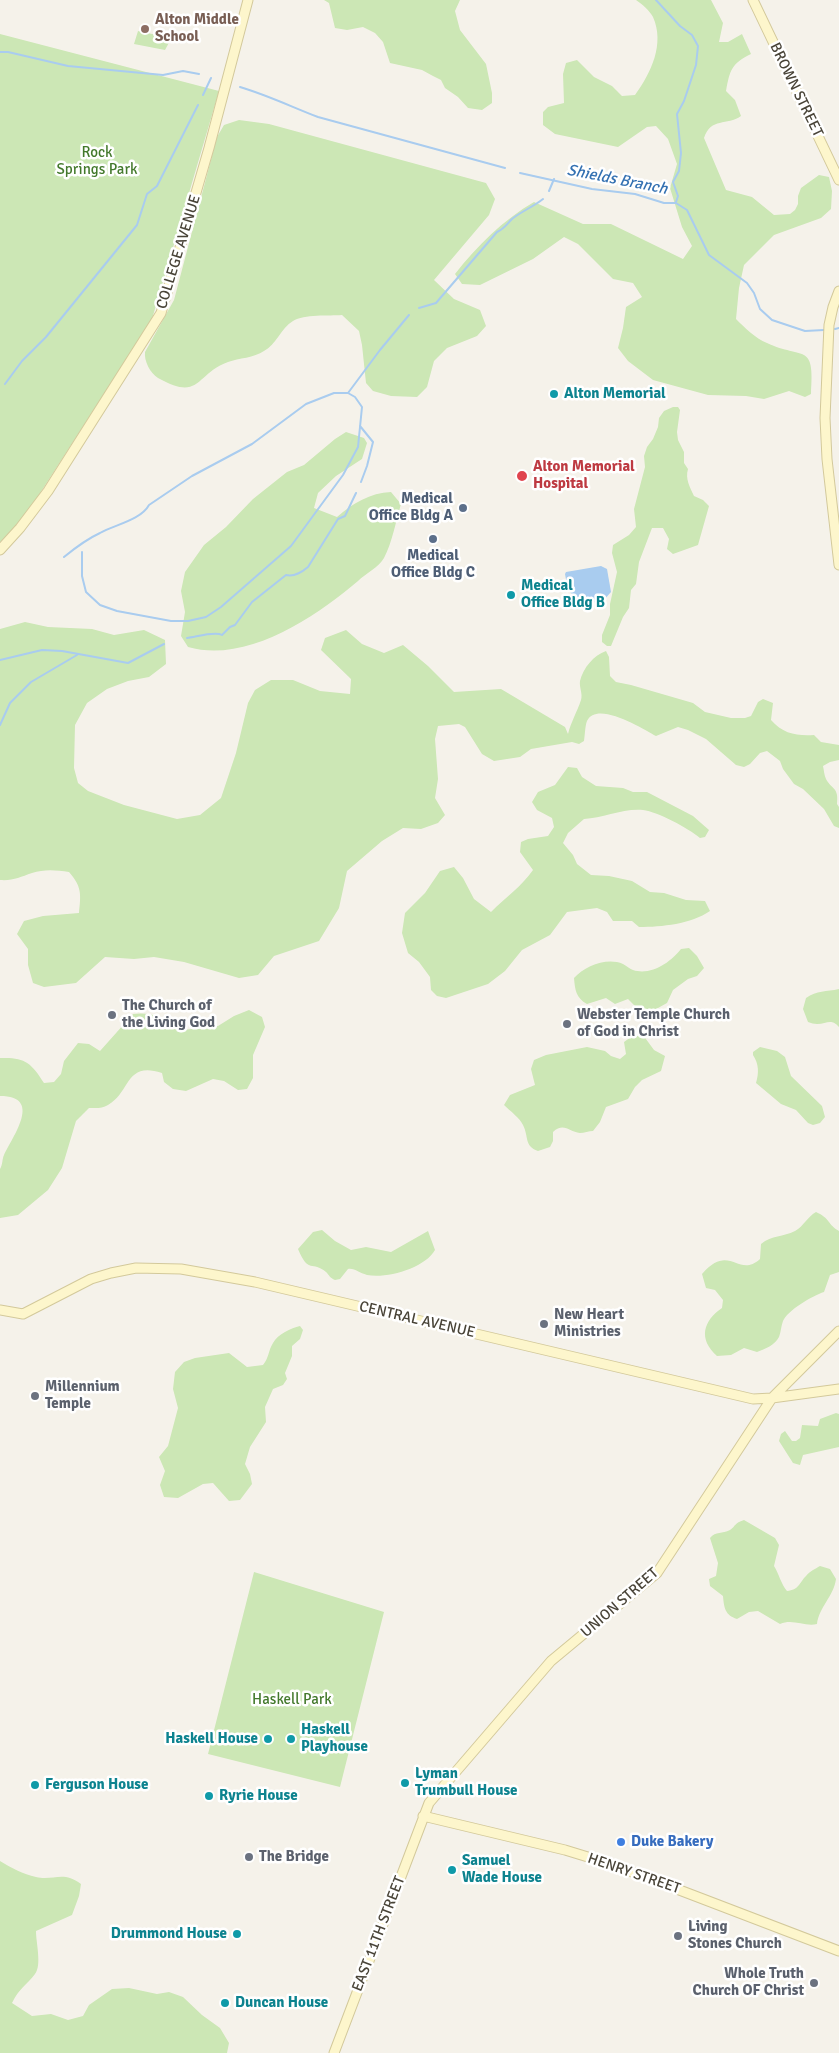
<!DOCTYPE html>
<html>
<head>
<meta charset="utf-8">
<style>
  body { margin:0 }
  canvas { display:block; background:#f5f2ea }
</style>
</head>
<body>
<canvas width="839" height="2053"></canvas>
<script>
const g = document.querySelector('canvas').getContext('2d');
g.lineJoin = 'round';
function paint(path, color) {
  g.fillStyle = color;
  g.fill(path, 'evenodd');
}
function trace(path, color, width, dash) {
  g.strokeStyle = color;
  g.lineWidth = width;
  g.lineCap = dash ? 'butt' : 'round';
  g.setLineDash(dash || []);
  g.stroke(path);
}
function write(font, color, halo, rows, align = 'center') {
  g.font = font + ' Signika,sans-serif';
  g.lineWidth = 5;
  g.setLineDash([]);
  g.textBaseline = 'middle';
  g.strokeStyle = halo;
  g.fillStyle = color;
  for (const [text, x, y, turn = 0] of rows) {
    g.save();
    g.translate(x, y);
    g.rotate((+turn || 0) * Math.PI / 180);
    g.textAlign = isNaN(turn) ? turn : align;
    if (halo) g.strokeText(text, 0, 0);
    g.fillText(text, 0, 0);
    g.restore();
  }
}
paint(new Path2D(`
  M324 0H460L455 11 460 30 486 64 492 93V103L482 110 468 108 458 97 445 88 441 80 433 76 422 70 390 63 383 42 375 33 363 27 347 30 335 28 329 3Z
  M636 0H711L723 23 719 42H728L742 34 751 54C731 64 730 70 726 91L735 100 741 116C727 126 711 117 704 138L726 190 752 197 774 215 790 214 795 210 798 204V196L801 188 819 175 829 177 832 191 831 209 821 218 774 235 744 265 739 288 736 319C745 328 755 338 767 343 803 360 815 341 811 394L805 397 789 391 764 399 746 396 708 395 653 380 628 361 618 348 623 328 626 307 642 297 633 283 613 279 578 244 564 237 533 259 480 285 462 284 455 274C477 246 503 220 534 202L583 224H611L683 259 692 246 682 227 670 188 677 164 668 139 656 126 647 127 618 147 555 134 543 125V112L548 107 564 103 563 74 566 63 577 60 594 77 612 86 622 96 635 95C651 73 665 44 653 17 650 11 642 4 636 0Z
  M138 31 171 38V39L165 50 134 44Z
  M0 34 219 91 152 319 35 501 12 531 0 542Z
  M239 120 269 124 486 183 495 199 489 215 434 280 454 299 480 310 486 326 477 336 447 348 434 361 427 387 417 397 391 396 373 391 366 383 362 345 359 331 342 315C329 316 304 314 293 321 281 328 276 345 264 351 254 358 239 358 228 362 195 374 201 402 158 378 150 373 144 361 145 352L174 300 217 137 224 125Z
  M673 407H678L680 410 677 432 678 440 684 452V463L688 469C685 479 690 487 694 496L703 500 709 506 698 545 673 554 667 549 669 539 663 528H652L639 562 636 584 631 590 629 608 623 617 611 646H607L602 642V635L610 615V604L617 572 612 553 613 545 629 535 636 527 634 509 645 467 644 456 647 447 653 439 658 427 659 418 664 411Z
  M346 432 364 438 367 443 362 459 336 476 318 493 314 508 337 517C353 503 370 493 391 492L401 504C396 521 392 543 384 558 379 567 365 574 358 581 316 617 246 664 188 647L181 636 185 612 181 591 185 572 204 545 226 527 253 499 287 472 304 465 335 439Z
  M25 622 48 627 92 629 114 635 144 630 165 640 166 664 149 677 128 681 107 689 87 703 75 725 74 768 78 783 88 791 124 805 177 819 200 815 221 798 236 753 248 703 255 690 271 680H293L320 691 350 694 351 679 321 650 325 638 346 630 362 644 384 653 403 645 428 666 454 692 501 689 565 727 568 734C571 722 577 712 581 700 583 694 579 687 580 681 583 668 594 655 606 651L609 657 610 676 616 682 631 685 693 703 705 712 731 718H745L751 716 758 702 763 699 773 703 771 720C783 734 797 736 814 735L821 742 839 745V760L830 762 823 766C824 770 824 775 826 779 832 790 839 787 837 804L839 807V828L834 826 824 809 803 789 794 784 783 769 780 761 767 751 760 753 750 764 744 767 736 765 706 739 688 730 678 727 656 736C643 729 597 700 587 721 585 726 585 735 584 741L579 744 572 742 531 749 520 757 494 761 482 754 465 727 459 724 438 726 435 739 438 779 435 798 445 815 438 823 421 829 403 828 382 841 347 871 339 908 319 941 274 956 258 975 239 978 184 962 154 957 134 959 105 957 76 983 44 987 33 983 28 965V949L17 934 24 921 43 916 79 913C81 894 82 887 69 872 56 870 44 869 32 873 20 877 13 881 0 880V629Z
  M568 767 577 768 582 777 596 786 623 788 633 792H647L693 816 709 830 705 837 700 838C688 828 658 812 643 810 624 808 603 818 584 819L568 833 563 843 573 855 577 864 591 875 609 876 632 881 650 892 664 893 686 900 705 901 710 911C691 924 662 927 639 927L632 921H613L607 912 597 908 567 912 550 935 522 950 505 971 488 984 446 998 437 996 431 990 430 977 419 962 408 953 402 933 405 913 425 893 440 871 454 867 463 878 474 899 491 912C505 898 522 886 533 870L520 852 521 842 528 839 548 836 554 827 552 818 537 810 532 802 538 792 555 785Z
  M689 948 697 956 704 968 697 976 688 979 673 990 667 1003 649 1013 641 1012 628 999 615 1004 606 998 587 1004C576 998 575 990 574 978 585 966 607 957 623 964 627 966 630 969 633 970 651 976 671 962 681 949Z
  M839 989V1027C831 1018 827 1024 817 1024 814 1024 811 1023 808 1022L803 1009 806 998C817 990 826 992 839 989Z
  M249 1010 262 1017 265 1027 253 1055V1078L247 1089 238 1090 224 1081 213 1079 186 1091 173 1089 164 1082 162 1073C125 1061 131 1092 108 1105 102 1109 95 1108 89 1108L76 1121 62 1168 48 1190 18 1215 0 1218V1169C3 1164 2 1159 4 1155 13 1136 43 1096 0 1096V1058C24 1057 31 1062 44 1083L54 1082 61 1074 64 1061 78 1043 89 1044 100 1051 133 1014C151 1011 169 1020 183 1030L218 1026 234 1016Z
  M643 1035 654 1050 665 1056 661 1071 642 1080 635 1087 628 1099 606 1107 600 1122 593 1131C589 1131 584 1133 580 1133 569 1132 564 1122 553 1132V1141L550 1147 538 1151C524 1146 529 1137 523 1125 520 1118 510 1111 504 1105L510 1095 535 1085 531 1069 534 1060 546 1055 587 1047 605 1051 611 1056 620 1059 626 1054 624 1042 631 1037Z
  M760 1047 777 1051 785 1057 791 1076 822 1106 825 1117 820 1123 813 1125 808 1123 796 1110 781 1104 756 1083C759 1073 759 1064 753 1055V1052Z
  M816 1212C830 1218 828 1225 839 1231V1272L830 1275 824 1292C812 1296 788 1310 783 1321 781 1326 781 1332 779 1337 775 1345 765 1349 757 1352L744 1348 731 1355 717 1356C698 1339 703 1321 722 1308L723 1300 715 1290 706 1288 702 1274C730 1242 738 1279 760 1259L761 1244C772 1235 783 1237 795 1231 804 1226 807 1217 816 1212Z
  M322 1230 335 1241 351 1250 366 1247 391 1252 428 1231 435 1250C425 1268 387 1279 367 1275 359 1273 355 1268 348 1269L340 1279 335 1280C330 1278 329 1275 326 1272 312 1260 309 1275 298 1249L313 1232Z
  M300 1326 303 1330 300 1339 292 1346V1356L285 1373 287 1379 283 1385 273 1389 265 1407 266 1422 250 1447 245 1464 250 1474 252 1484 240 1500 229 1501 213 1483 203 1484 178 1498 164 1497 160 1485 165 1471 159 1457 168 1446 178 1408 173 1389 175 1372 184 1362 195 1358 229 1353 247 1367 263 1365C269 1358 268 1351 273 1343 278 1334 291 1328 300 1326Z
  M836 1413 839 1414V1447L803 1455 800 1465 793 1463 779 1441 781 1434 785 1431 792 1441H796L800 1438 802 1425 818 1426 820 1419Z
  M744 1520 775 1538 779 1545 774 1566C779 1574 781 1584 787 1591 799 1590 799 1583 806 1576 810 1571 815 1569 820 1566L830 1569 836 1579C834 1596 819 1607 817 1624 804 1627 793 1618 780 1624L758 1611 749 1612 737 1619C725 1615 724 1608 723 1596L710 1586 709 1579 716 1576 718 1563 710 1538C716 1531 722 1534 730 1530 736 1526 734 1523 744 1520Z
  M254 1572 384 1612 340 1787 208 1754Z
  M0 1861C11 1868 23 1874 36 1877 54 1881 63 1870 81 1884L79 1896 72 1915 36 1931C36 1943 42 1965 35 1974 27 1985 19 1988 12 2003L32 2016 51 2014 68 2020 83 2016 89 2005 112 1989 129 1988 157 1994 169 1992 183 1997 202 2015 220 2028 229 2043 227 2053H0Z`), '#cce7b5');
paint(new Path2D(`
  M601 566 607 569 611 592 604 600 583 605 568 590 565 574 566 572Z`), '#a9ccef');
trace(new Path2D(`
  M656 0 680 26 692 35 698 46 696 65 684 101 677 114 681 153 679 171 673 182 678 196 676 202
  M0 52H8L68 66 163 75 183 71 199 74
  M240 87C267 95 292 107 318 117L505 168
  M203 95 211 78
  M520 173 592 189 635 194 664 203H676L687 210 709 255 747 283 754 293 760 309 772 320 805 331 824 330
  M549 191 554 179
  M419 308 436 303 497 232C504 229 507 224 512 219 522 211 533 207 543 199
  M835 329 839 328
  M5 384 22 361 46 337 137 225 147 194 157 186 198 105
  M348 393 380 350 409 315
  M360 426 373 442 367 466 361 482
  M64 557C75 548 87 539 100 533 114 525 141 520 149 505L192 476 252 444 306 404 334 393H348L355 397 362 407 358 447 343 475 291 546 221 607 206 617 188 621H171L117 611 100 605 86 592 82 576V552
  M187 638C196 637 215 631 222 635L230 627 235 625 252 602 286 575C295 577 302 572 308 567L338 519 345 516 356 493
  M0 660 42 650 62 651 128 663 164 644
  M0 725 10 703 31 682 77 655`), '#a9ccef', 2);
const secondary = new Path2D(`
  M753 0 839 180
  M839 291 833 307 829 325 825 418 827 459 839 565
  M0 550 20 528 48 491 161 313 209 148 248 0
  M0 1310 23 1314 91 1279 111 1273 136 1268 181 1269 255 1282 753 1399 772 1398 839 1389
  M423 1816 565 1850 614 1865 839 1951
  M334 2053 429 1803 551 1661 657 1573 772 1398 839 1331`);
trace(secondary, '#d3c99b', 11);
trace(secondary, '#fdf6cc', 9);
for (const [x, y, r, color] of [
  [145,29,5,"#8d6e63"],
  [554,394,5,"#0f9aa8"],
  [522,476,6,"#e0444e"],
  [463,508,5,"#5c6f8a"],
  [433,539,5,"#5c6f8a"],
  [511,595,5,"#0f9aa8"],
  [112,1015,5,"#6b7280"],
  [567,1024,5,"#6b7280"],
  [544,1324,5,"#6b7280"],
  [35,1396,5,"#6b7280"],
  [268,1739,5,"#0f9aa8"],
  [291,1739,5,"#0f9aa8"],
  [405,1783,5,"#0f9aa8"],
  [35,1785,5,"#0f9aa8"],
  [209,1796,5,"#0f9aa8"],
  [621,1842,5,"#3f7fe0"],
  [249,1857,5,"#6b7280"],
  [452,1870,5,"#0f9aa8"],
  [237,1934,5,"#0f9aa8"],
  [678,1936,5,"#6b7280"],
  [814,1983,5,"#6b7280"],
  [225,2003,5,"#0f9aa8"]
]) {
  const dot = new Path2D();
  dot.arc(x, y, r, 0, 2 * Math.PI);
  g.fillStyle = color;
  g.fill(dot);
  trace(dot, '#fff', 2);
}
write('bold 15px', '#785e54', '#fff', [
  ["Alton Middle",155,20],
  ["School",155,37]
], 'left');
write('15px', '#494438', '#fff', [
  ["BROWN STREET",796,90,64],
  ["COLLEGE AVENUE",179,252,-73],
  ["CENTRAL AVENUE",417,1320,13],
  ["UNION STREET",620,1603,-41],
  ["HENRY STREET",634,1874,19],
  ["EAST 11TH STREET",379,1934,-69]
]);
write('15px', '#43792c', '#fff', [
  ["Rock",97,153],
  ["Springs Park",97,170],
  ["Haskell Park",292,1700]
]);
write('bold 15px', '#0d838f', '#fff', [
  ["Alton Memorial",564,394],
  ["Medical",521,586],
  ["Office Bldg B",521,603],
  ["Haskell",301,1730],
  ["Playhouse",301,1747],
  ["Haskell House",258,1739,"right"],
  ["Lyman",415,1774],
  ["Trumbull House",415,1791],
  ["Ferguson House",45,1785],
  ["Ryrie House",219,1796],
  ["Samuel",462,1861],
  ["Wade House",462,1878],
  ["Drummond House",227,1934,"right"],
  ["Duncan House",235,2003]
], 'left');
write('bold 15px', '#be3a42', '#fff', [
  ["Alton Memorial",533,467],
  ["Hospital",533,484]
], 'left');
write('bold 15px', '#4e5e75', '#fff', [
  ["Medical",453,499],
  ["Office Bldg A",453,516],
  ["Medical",433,556,"center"],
  ["Office Bldg C",433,573,"center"]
], 'right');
write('bold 15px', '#5b616d', '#fff', [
  ["The Church of",122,1006],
  ["the Living God",122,1023],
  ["Webster Temple Church",577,1015],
  ["of God in Christ",577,1032],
  ["New Heart",554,1315],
  ["Ministries",554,1332],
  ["Millennium",45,1387],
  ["Temple",45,1404],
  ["The Bridge",259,1857],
  ["Living",688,1927],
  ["Stones Church",688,1944],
  ["Whole Truth",804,1974,"right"],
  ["Church OF Christ",804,1991,"right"]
], 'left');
write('bold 15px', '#366cbe', '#fff', [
  ["Duke Bakery",631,1842]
], 'left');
write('italic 16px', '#3471b2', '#fff', [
  ["Shields Branch",617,180,11]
]);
</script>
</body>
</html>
